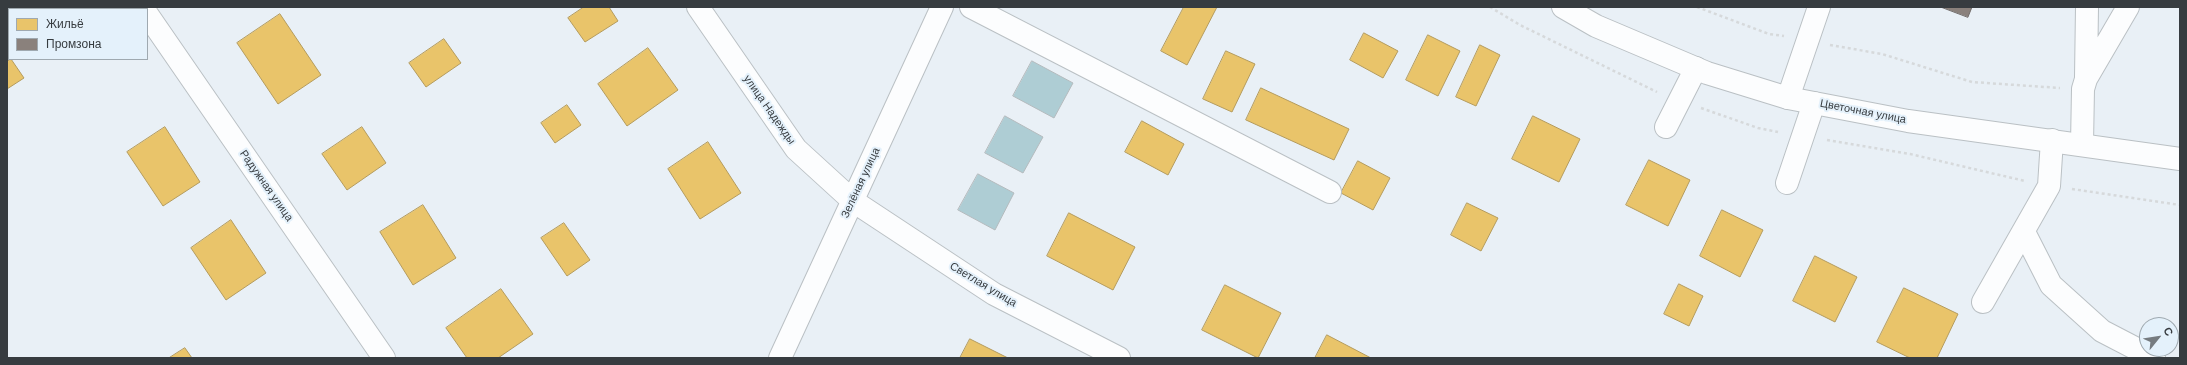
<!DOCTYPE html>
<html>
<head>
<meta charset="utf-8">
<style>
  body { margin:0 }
  #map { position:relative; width:2187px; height:365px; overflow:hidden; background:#e9f0f6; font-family:"DM Sans",sans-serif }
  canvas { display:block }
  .frame { position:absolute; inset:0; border:8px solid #373c40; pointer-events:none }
  .legend { position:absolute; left:8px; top:8px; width:140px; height:52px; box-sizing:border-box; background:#e4f1fb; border:1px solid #9fa9b0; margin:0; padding:5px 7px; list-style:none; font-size:12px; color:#373c40 }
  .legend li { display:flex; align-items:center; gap:8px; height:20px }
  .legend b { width:20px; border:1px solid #9fa9b0 }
  .north { position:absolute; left:2139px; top:317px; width:40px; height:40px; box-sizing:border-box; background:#e4f1fb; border:1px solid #9fa9b0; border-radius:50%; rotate:60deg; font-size:11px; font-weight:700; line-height:16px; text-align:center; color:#373c40 }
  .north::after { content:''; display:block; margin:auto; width:14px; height:18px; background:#757b80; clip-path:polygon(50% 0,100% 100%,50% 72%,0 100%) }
</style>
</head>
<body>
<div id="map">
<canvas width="2187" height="365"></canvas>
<div class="frame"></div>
<ul class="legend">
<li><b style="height:11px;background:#e9c46a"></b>Жильё</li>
<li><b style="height:11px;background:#8a817c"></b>Промзона</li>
</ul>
<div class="north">С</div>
</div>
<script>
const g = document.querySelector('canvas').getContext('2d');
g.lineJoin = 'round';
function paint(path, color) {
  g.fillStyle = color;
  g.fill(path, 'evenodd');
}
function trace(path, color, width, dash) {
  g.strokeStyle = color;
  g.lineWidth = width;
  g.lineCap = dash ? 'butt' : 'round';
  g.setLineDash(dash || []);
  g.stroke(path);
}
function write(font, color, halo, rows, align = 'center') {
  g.font = font + ' "DM Sans",sans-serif';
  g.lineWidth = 4;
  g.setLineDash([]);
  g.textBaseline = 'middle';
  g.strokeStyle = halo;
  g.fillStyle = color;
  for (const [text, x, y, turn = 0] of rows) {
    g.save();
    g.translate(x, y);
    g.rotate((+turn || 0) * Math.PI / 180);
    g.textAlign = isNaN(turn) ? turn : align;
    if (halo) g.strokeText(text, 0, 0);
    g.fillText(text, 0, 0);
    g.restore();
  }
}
const homes = new Path2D(`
  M50 7H73L70 9H51Z
  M584 7H609L618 21 585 42 568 18Z
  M1184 7H1217L1187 65 1161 51Z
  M280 14 321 75 278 104 237 43Z
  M1364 33 1398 51 1383 78 1350 60Z
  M1428 35 1460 51 1438 96 1406 80Z
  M444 39 461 63 426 87 409 63Z
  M1480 45 1500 55 1476 106 1456 97Z
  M648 48 678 90 627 126 598 84Z
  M1226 51 1255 64 1232 112 1203 99Z
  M11 59 24 78 7 89V62Z
  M1261 88 1349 129 1334 160 1246 120Z
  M567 105 581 125 555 143 541 123Z
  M1533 116 1580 139 1559 182 1512 159Z
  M1142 121 1184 144 1168 175 1125 152Z
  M165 127 200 182 163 206 127 152Z
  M362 127 386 163 347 190 322 154Z
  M708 142 741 193 700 219 668 169Z
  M1649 160 1690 180 1668 226 1626 205Z
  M1358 161 1390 178 1373 210 1341 193Z
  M1467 203 1498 218 1481 251 1451 235Z
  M423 205 456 258 413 285 380 232Z
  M1722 210 1763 230 1740 277 1700 256Z
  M1069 213 1135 247 1113 290 1047 256Z
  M231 220 266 273 226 300 191 248Z
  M564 223 590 260 567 276 541 238Z
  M1815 256 1857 277 1835 322 1793 301Z
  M1679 284 1703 296 1689 326 1664 314Z
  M1225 285 1281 313 1258 358 1202 330Z
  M1904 288 1958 314 1937 358H1910L1877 342Z
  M501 289 533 334 498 358H467L446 328Z
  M1327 335 1371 358H1315Z
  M970 339 1008 358H960Z
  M185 348 192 358H169Z`);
paint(homes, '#e9c46a');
trace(homes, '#b49b5d', 1);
const industry = new Path2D(`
  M1941 7H1972L1968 17Z`);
paint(industry, '#8a817c');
trace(industry, '#716c6a', 1);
const building = new Path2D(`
  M1032 61 1073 83 1054 118 1013 96Z
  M1005 116 1043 137 1023 173 985 153Z
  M978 174 1014 193 995 230 958 210Z`);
paint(building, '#aecdd4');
trace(building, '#b4babd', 1);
const minor = new Path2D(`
  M698 7 796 149 853 201 994 294 1119 358
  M971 7 1330 192
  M147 14 384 358
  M2086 77 2087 7
  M1788 98 1819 7
  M1666 127 1696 68
  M2082 144 2083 89 2086 79 2128 7
  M1787 183 1814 103
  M2024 232 2051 285 2102 331 2154 358
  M1983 302 2049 186 2052 140
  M780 358 942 7`);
const major = new Path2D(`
  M1563 7 1596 26 1707 73 1788 98 1908 121 2180 159`);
trace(minor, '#bac0c4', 24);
trace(major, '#bac0c4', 24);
trace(new Path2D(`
  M1490 7 1520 25 1657 92
  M1697 7 1769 34 1784 36
  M1830 45 1882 54 1972 82 2060 88
  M1701 108 1758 128 1778 132
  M1827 140 1910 154 2025 181
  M2072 189 2180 205`), '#d6d9db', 2.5, [3, 3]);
trace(minor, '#fcfdfe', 22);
trace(major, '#fcfdfe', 22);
write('11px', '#373c40', '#e4f1fb', [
  ["улица Надежды",769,110,55],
  ["Цветочная улица",1863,112,11],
  ["Зелёная улица",861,183,-65],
  ["Радужная улица",266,186,55],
  ["Светлая улица",983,285,31]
]);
</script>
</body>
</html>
